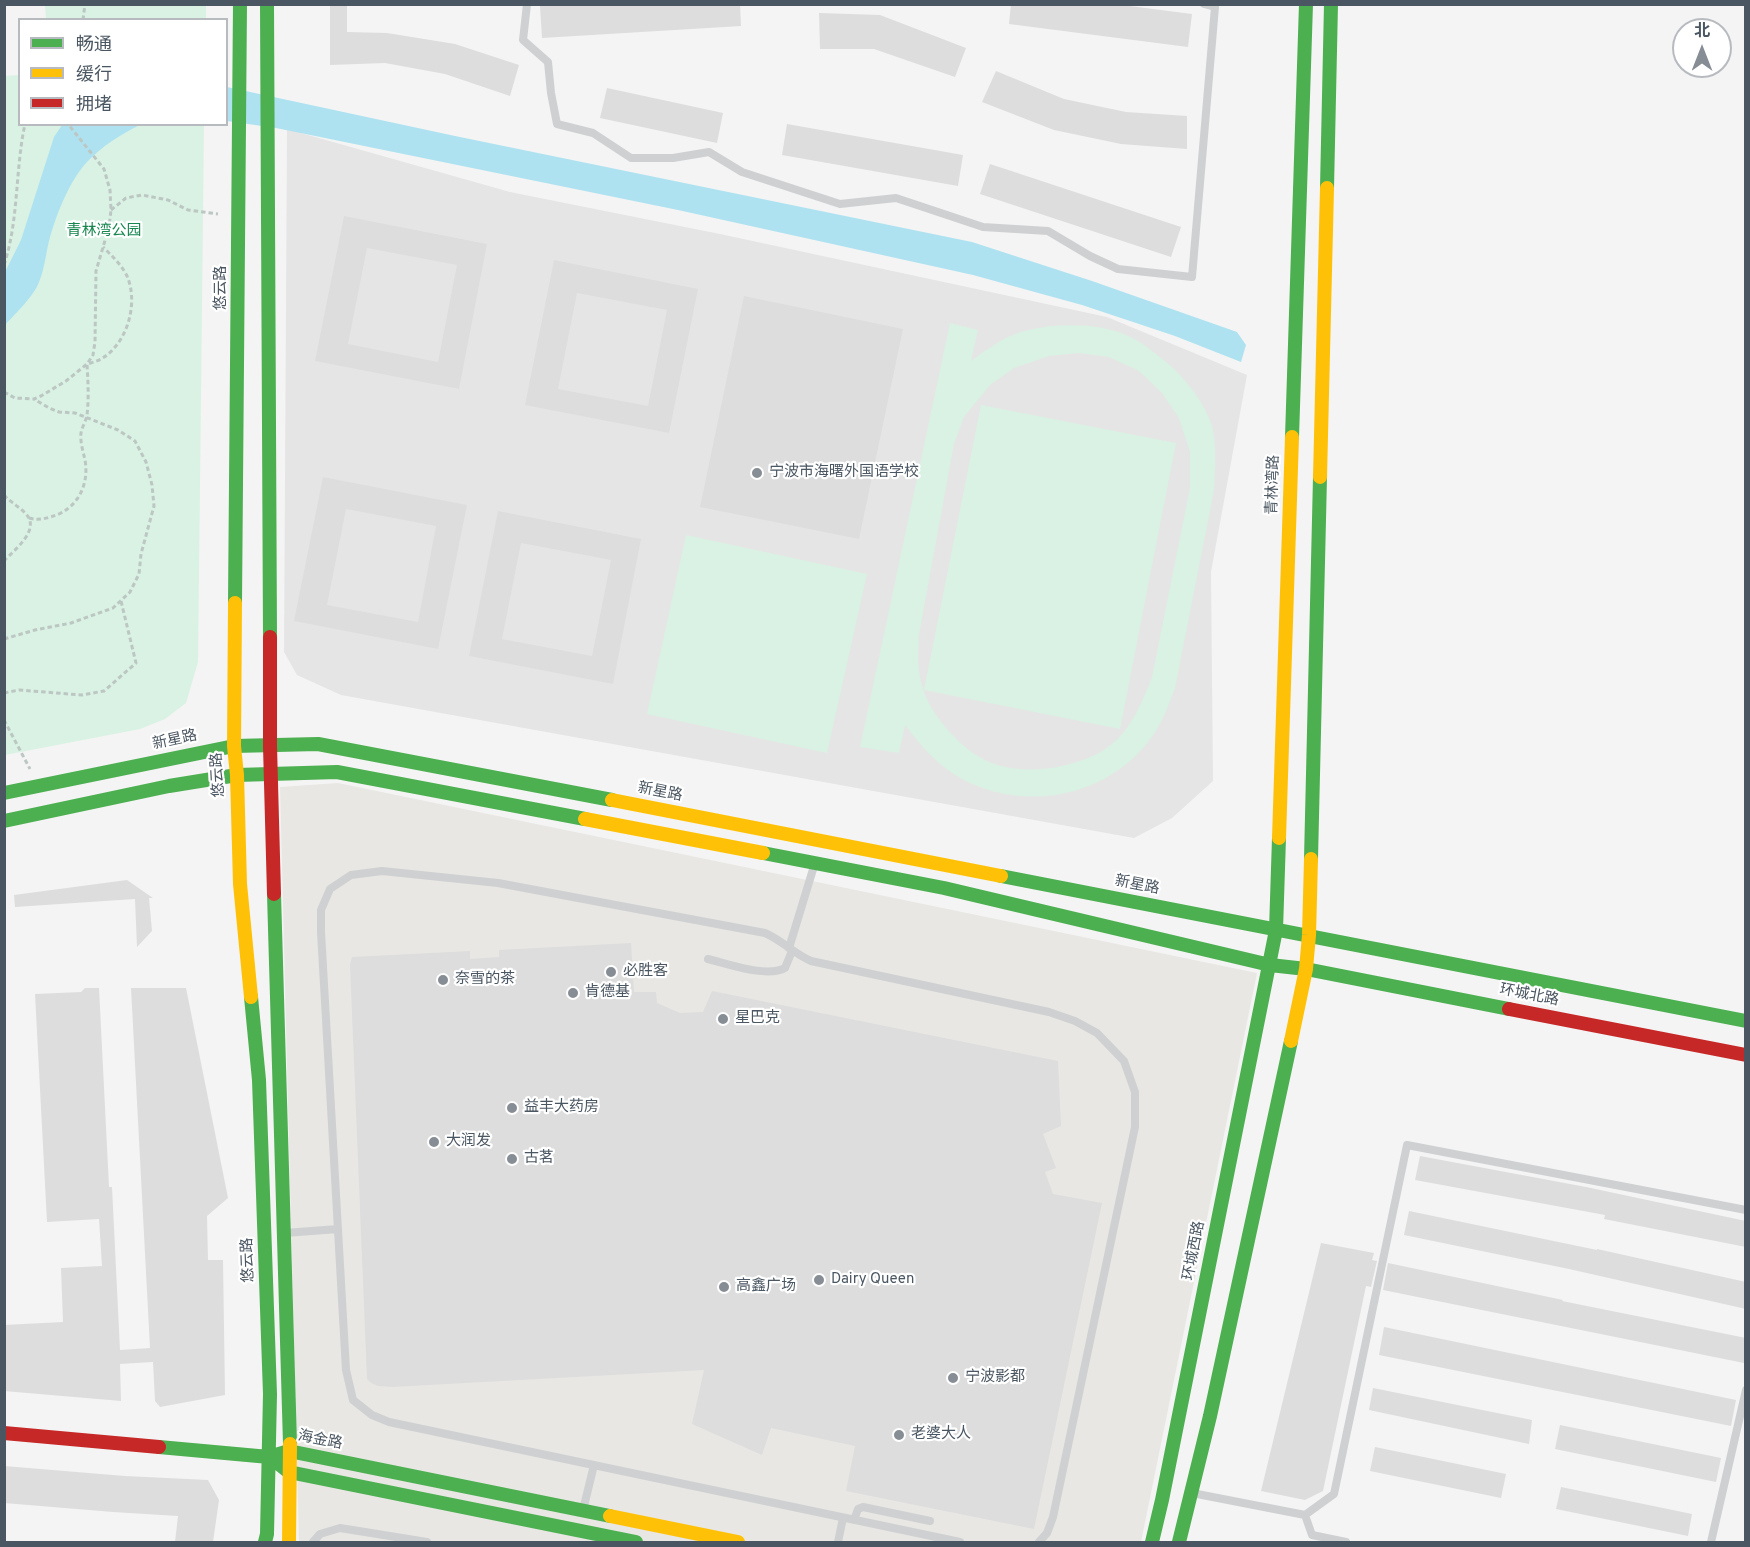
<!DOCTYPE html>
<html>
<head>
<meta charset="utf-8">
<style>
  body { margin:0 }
  #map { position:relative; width:1750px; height:1547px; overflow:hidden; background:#f4f4f4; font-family:Overpass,"Noto Sans SC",sans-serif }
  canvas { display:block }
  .frame { position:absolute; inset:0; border:6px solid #4a5661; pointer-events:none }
  .legend { position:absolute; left:18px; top:18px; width:210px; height:108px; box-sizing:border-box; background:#fff; border:2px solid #b7bbc0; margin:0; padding:8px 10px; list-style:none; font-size:18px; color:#4a5661 }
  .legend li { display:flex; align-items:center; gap:12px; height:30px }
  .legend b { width:30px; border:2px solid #b7bbc0 }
  .north { position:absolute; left:1672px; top:18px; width:60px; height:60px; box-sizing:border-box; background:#fff; border:2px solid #b7bbc0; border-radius:50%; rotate:0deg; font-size:16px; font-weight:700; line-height:24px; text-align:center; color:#4a5661 }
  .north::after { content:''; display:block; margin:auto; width:21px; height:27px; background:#868d94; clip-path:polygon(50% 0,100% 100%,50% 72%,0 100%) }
</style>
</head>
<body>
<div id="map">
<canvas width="1750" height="1547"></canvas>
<div class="frame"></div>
<ul class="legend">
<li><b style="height:8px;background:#4caf50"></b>畅通</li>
<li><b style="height:8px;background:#ffc107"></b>缓行</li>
<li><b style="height:8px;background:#c62828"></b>拥堵</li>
</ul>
<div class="north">北</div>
</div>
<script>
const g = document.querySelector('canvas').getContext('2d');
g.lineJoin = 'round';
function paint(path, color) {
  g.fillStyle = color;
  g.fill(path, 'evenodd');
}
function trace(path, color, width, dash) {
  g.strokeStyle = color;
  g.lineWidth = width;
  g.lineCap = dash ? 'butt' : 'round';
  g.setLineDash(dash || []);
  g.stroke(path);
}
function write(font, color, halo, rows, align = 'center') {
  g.font = font + ' Overpass,"Noto Sans SC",sans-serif';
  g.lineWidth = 4.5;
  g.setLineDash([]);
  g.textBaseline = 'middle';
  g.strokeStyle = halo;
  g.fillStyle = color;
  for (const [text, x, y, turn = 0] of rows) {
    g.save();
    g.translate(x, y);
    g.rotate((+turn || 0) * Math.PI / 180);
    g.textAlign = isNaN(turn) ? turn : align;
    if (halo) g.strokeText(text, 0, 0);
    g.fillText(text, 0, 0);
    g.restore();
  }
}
paint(new Path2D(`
  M338 783 1257 973 1141 1542H299L280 787Z`), '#e8e7e3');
paint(new Path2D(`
  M287 129 510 192 720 234 1107 317 1247 375 1211 572 1213 781 1172 818 1134 838 341 695 297 675 284 652Z`), '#e6e5e6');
paint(new Path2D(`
  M45 5H206V19H46Z
  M19 75 20 124 204 125 198 662 186 703 165 719 140 729 5 755 4 76Z
  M950 323 978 330 971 361C986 350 1001 339 1018 333 1049 323 1096 322 1126 335 1143 342 1157 355 1171 366 1188 382 1205 404 1212 426 1217 445 1215 471 1214 490L1175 688C1168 706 1161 727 1148 742 1104 798 1024 812 962 779 938 766 921 746 905 725L899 753 860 747ZM1079 353 1109 357 1139 371 1162 393 1179 418 1190 452V488L1152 677C1142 703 1131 730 1108 747 1094 758 1075 763 1057 767 1035 771 1006 771 985 760 960 748 931 715 923 689 917 671 918 653 919 634L954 444 964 417 990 385 1014 368 1049 356Z
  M981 405 1176 443 1120 729 924 690Z
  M686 535 867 574 827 753 647 714Z`), '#d9f2e3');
paint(new Path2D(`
  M227 87 455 136 972 242 1092 281 1237 332 1246 345 1241 362 1175 336 1082 305 973 275 678 210 276 128 227 121Z
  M62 125H140C121 134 101 147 87 162 70 180 57 213 50 237 46 251 45 268 39 282 34 296 15 314 5 325V272L21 240 54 137Z`), '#aee2f0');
paint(new Path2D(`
  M330 4H347V32L387 33 455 44 519 65 510 96 445 74 385 63 330 65Z
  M570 4H740L741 26 542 38 540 6Z
  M1011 4H1114L1192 14 1188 47 1009 24Z
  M819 13 880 15 966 48 955 77 874 49H820Z
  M996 71 1064 99 1126 112 1187 116V149L1121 144 1054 130 982 102Z
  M607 88 723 113 717 143 600 118Z
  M787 124 963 155 958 186 782 155Z
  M990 164 1181 227 1171 257 980 194Z
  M344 216 487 244 459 389 315 361ZM367 248 457 265 438 362 348 344Z
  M554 260 698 289 669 433 525 405ZM577 293 667 310 648 406 558 389Z
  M744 296 903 329 859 539 700 507Z
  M323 477 467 505 438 649 294 621ZM346 509 436 526 418 622 327 605Z
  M498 511 641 539 613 684 469 656ZM521 543 611 560 592 656 502 639Z
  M127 880 153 898H149L152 931 137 947 135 899 15 907 14 895Z
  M631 943 634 992H656L657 1003 680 1013 703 1012 712 991 1058 1061 1061 1126 1043 1134 1056 1168 1045 1172 1053 1194 1102 1203 1034 1529 846 1491 855 1446 771 1428 762 1455 692 1424 704 1370 392 1387 378 1386 371 1383 367 1379 350 965 352 957 470 951V959L499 957V950Z
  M85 988H99L109 1187H112L120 1350 150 1348 131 988H186L228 1198 207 1216 208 1260H223L225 1395 160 1407 155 1401 153 1362 120 1364 121 1401 4 1391V1325L63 1322 61 1268 102 1266 99 1219 47 1222 35 994 81 992Z
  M1420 1156 1586 1187 1746 1221V1247L1604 1219 1605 1215 1415 1180Z
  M1409 1211 1597 1250V1249L1746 1282V1309L1569 1269 1404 1235Z
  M1321 1243 1374 1253 1372 1260 1377 1261 1371 1287 1366 1286 1323 1491 1305 1500 1261 1491Z
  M1388 1263 1563 1300 1562 1301 1746 1338 1744 1363 1383 1290Z
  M1384 1327 1736 1400 1731 1426 1379 1355Z
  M1373 1388 1532 1420 1529 1444 1369 1410Z
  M1560 1425 1721 1458 1716 1482 1555 1449Z
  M1375 1447 1506 1474 1501 1498 1370 1471Z
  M4 1466 125 1476 208 1480 219 1500 213 1542H175L178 1516 113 1512 4 1503Z
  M1561 1487 1692 1514 1688 1536 1556 1509Z`), '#ddddde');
trace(new Path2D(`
  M83 20 85 4
  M111 210 126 198 142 195 168 200 188 210 218 214
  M4 265C19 220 15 170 25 124
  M4 392 15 398 34 399 41 396 66 381 87 364 93 355 95 342 96 271 109 227 111 210 110 190 104 169 68 124
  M4 495C11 503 20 507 26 514 41 530 14 550 4 561
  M29 518C40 521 48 518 59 514 80 504 89 482 85 460 83 451 80 442 81 433 82 427 86 421 87 415 89 398 88 381 87 364 92 363 97 361 101 359 127 344 139 304 127 276 121 264 112 256 103 247
  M4 639 35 630 71 623 113 608 130 592 139 574 141 554 154 506 152 485 146 462 135 441 118 430 75 413 59 412 49 408 34 399
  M4 693 19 690 82 695 104 691 136 663 121 601
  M4 720 30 769`), '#bcc7c4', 3, [4.5, 3]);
trace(new Path2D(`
  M527 4 523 40 548 62 551 93 557 124 593 133 631 158H673L709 152 742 172 840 204 896 198 983 227 1048 231 1090 256 1118 269 1192 277 1215 7 1204 4
  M789 948 814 866
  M708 959C728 964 767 978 785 968L792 951
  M285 1233 338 1229
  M1192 1493 1305 1515 1334 1494 1407 1145 1746 1210
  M583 1510 594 1465
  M1305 1515 1312 1535 1346 1542
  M854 1520 858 1509 863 1507 930 1521
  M313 1542 320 1534 340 1528 427 1542
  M838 1542 843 1518
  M960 1542 389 1422 372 1415 353 1400 346 1370 321 932V910L330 889 351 875 382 871 498 883 765 933C783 941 793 953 811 961L1049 1012 1075 1021 1097 1033 1124 1061 1135 1092V1127L1053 1517 1047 1533 1039 1542
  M1711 1542 1746 1390`), '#ced0d2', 8);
trace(new Path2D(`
  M267 4 270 637
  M1327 188 1331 4
  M1292 437 1306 4
  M235 603 240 4
  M4 793 234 746 318 744 612 800
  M4 821 169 786 237 775 337 772 585 819
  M763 853 944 888 1270 965 1306 969 1509 1009
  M1311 859 1320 477
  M1001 876 1746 1021
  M274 894 290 1444
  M251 997 259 1080 270 1394 267 1534 265 1542
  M159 1447 269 1457 289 1451 610 1516
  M279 1464 289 1472 636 1542
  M1152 1542 1162 1500 1276 930 1279 838
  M1179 1542 1210 1416 1291 1041`), '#4caf50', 14);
trace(new Path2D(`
  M1320 477 1327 188
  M235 603 234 746 237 775 240 884 251 997
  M612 800 1001 876
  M585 819 763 853
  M1279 838 1292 437
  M1291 1041 1306 969 1309 935 1311 859
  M610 1516 738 1542
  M289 1542 290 1444`), '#ffc107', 14);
trace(new Path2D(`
  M270 637V746L274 894
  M1509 1009 1746 1055
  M4 1433 159 1447`), '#c62828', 14);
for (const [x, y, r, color] of [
  [757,473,6,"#868d94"],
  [611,972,6,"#868d94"],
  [443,980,6,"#868d94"],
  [573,993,6,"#868d94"],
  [723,1019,6,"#868d94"],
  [512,1108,6,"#868d94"],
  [434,1142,6,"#868d94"],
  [512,1159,6,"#868d94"],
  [819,1280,6,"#868d94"],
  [724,1287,6,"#868d94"],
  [953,1378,6,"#868d94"],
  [899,1435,6,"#868d94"]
]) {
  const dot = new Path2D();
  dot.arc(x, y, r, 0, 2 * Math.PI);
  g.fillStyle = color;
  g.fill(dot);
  trace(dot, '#fff', 2);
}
write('15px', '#17864f', '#fff', [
  ["青林湾公园",104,232]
]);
write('15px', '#4a5661', '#fff', [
  ["悠云路",222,288,-90],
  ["青林湾路",1274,485,-88],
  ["新星路",175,741,-12],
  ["悠云路",219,775,-93],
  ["新星路",660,793,11],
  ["新星路",1137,886,11],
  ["环城北路",1529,996,11],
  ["环城西路",1195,1251,-79],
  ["悠云路",249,1260,-92],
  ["海金路",320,1441,11]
]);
write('15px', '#4a5661', '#fff', [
  ["宁波市海曙外国语学校",769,473],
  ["必胜客",623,972],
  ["奈雪的茶",455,980],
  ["肯德基",585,993],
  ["星巴克",735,1019],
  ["益丰大药房",524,1108],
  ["大润发",446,1142],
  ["古茗",524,1159],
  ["Dairy Queen",831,1280],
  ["高鑫广场",736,1287],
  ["宁波影都",965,1378],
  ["老婆大人",911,1435]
], 'left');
</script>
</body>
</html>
